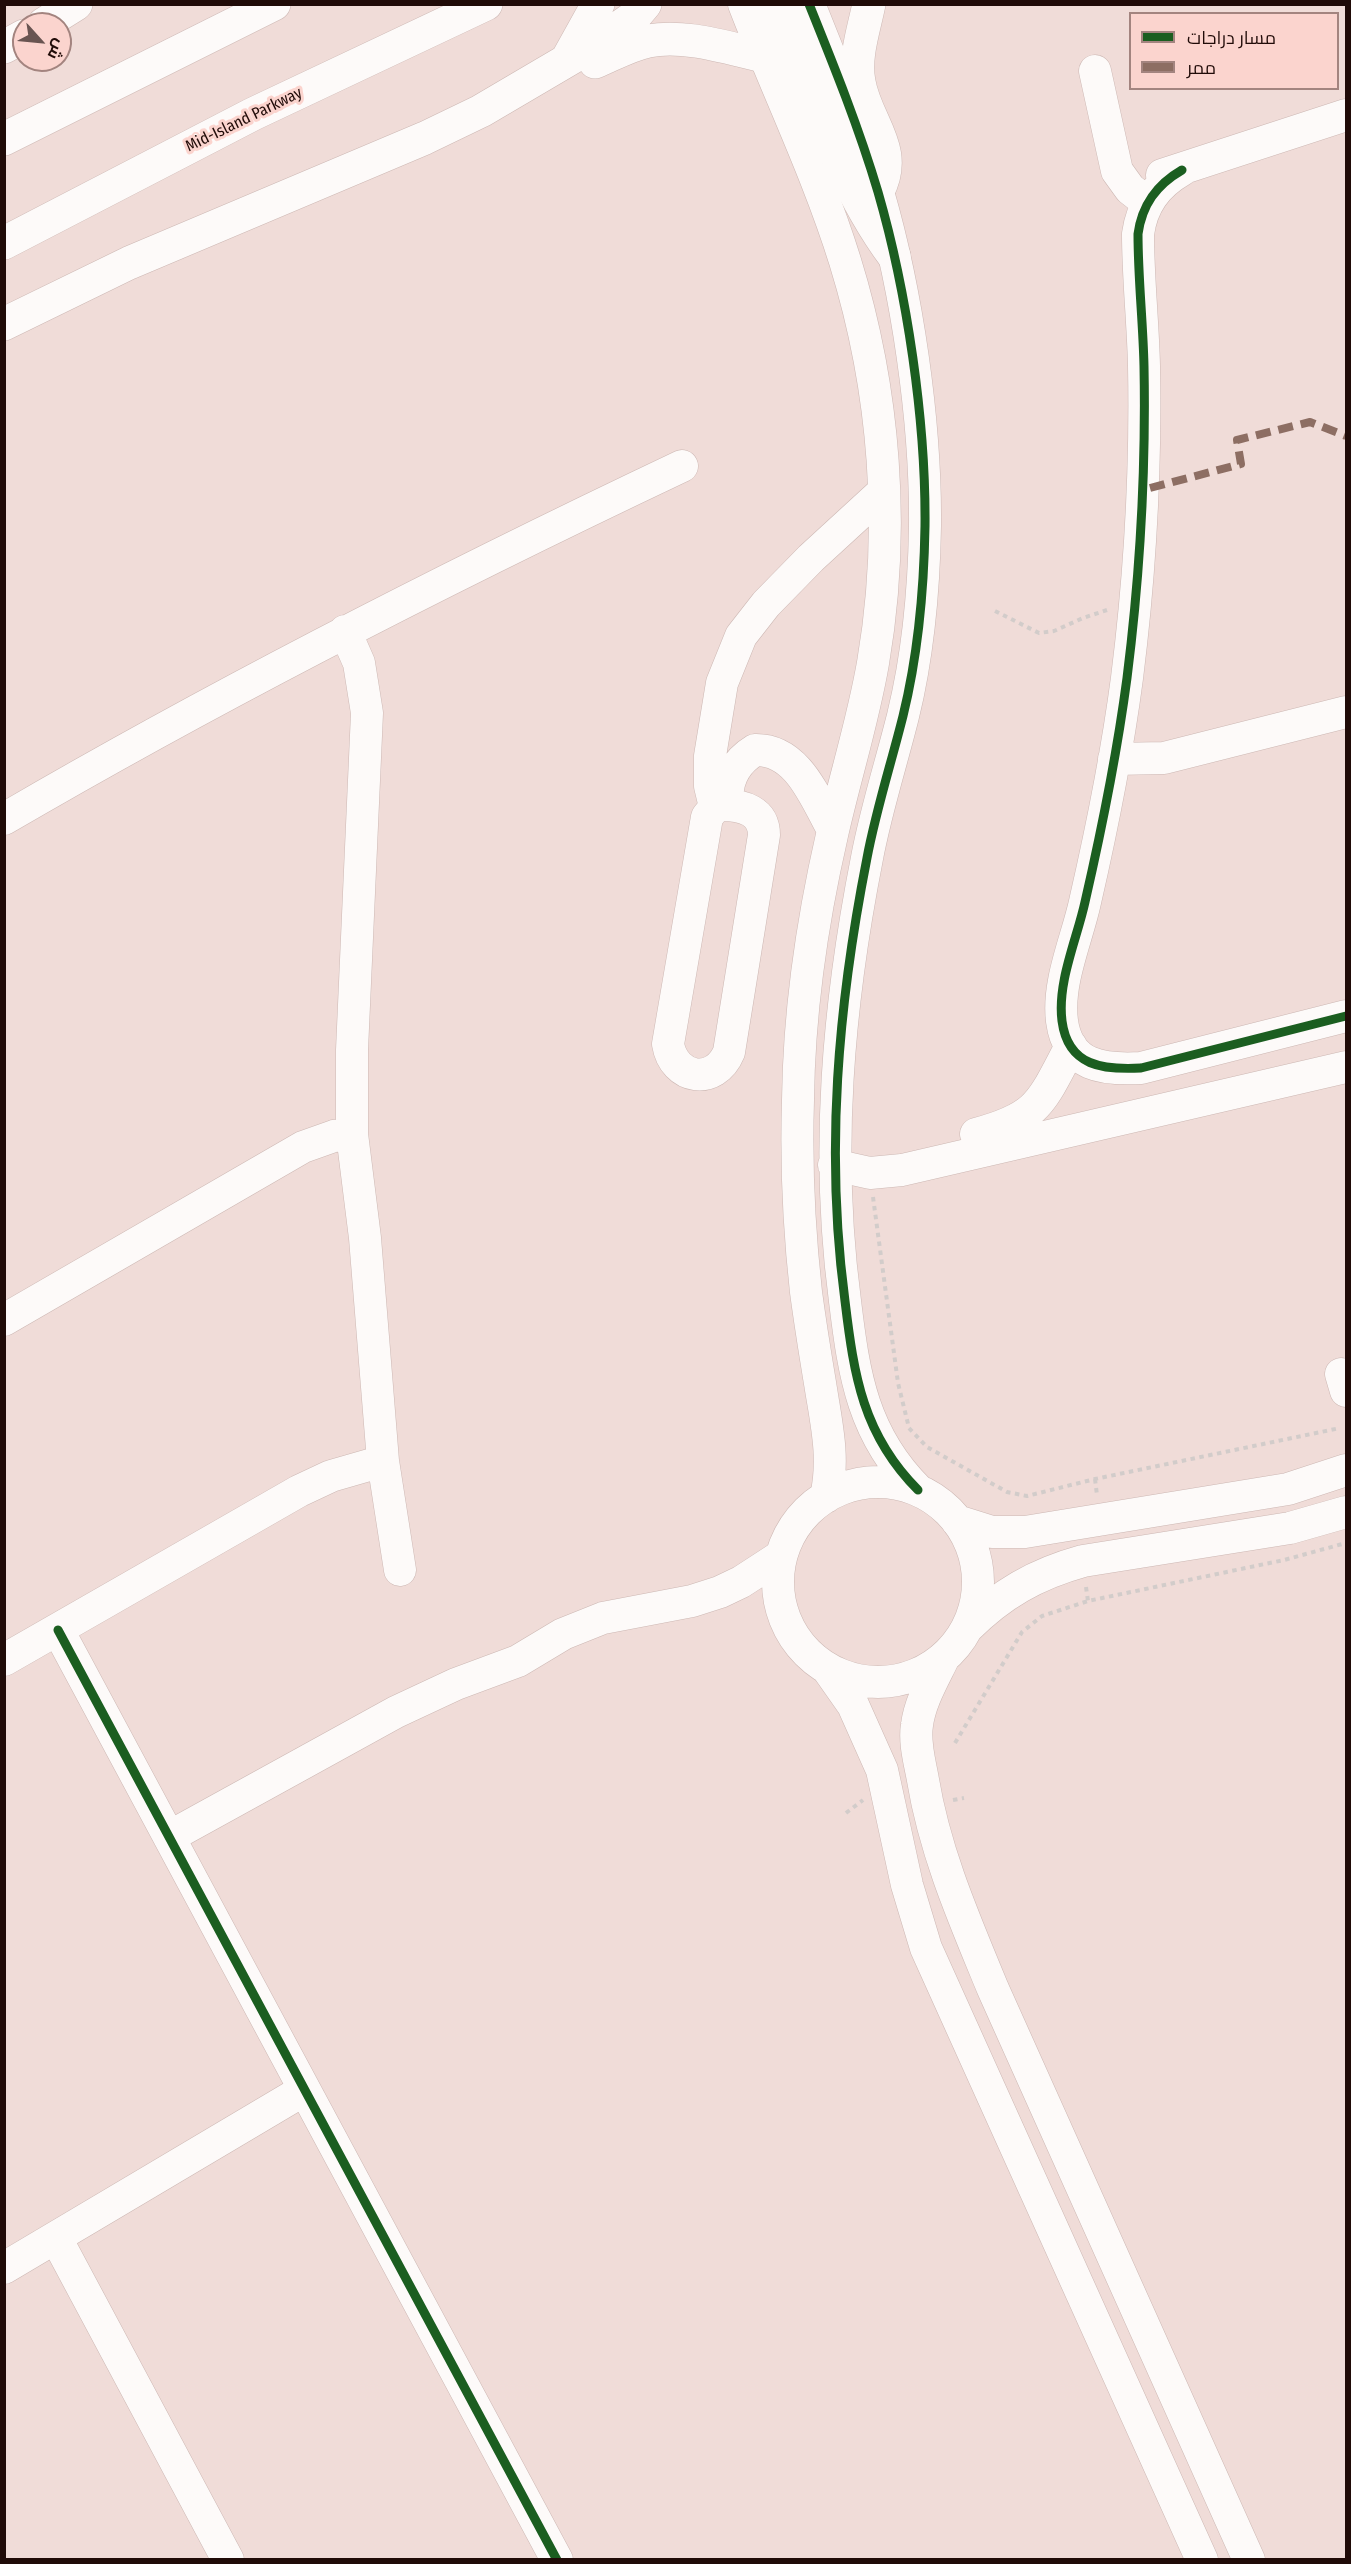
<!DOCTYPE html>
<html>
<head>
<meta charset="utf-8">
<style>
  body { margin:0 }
  #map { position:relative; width:1351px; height:2564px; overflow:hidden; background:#f0dcd8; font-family:"Fira Sans Condensed",Cairo,sans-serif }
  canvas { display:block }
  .frame { position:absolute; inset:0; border:6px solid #200b08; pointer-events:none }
  .legend { position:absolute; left:1129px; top:12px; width:210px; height:78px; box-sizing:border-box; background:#fbd4ce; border:2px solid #a3847f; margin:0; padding:8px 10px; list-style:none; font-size:18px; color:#200b08 }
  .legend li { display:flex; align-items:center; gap:12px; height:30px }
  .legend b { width:30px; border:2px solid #a3847f }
  .north { position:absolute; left:12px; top:12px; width:60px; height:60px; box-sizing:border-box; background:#fbd4ce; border:2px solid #a3847f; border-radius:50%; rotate:117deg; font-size:16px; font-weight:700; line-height:24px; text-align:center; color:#200b08 }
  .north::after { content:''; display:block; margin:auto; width:21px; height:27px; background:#695451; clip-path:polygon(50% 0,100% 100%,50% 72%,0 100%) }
</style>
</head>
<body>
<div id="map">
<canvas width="1351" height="2564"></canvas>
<div class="frame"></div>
<ul class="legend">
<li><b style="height:8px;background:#1b5e20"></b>مسار دراجات</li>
<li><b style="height:8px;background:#8d6e63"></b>ممر</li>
</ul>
<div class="north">ش</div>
</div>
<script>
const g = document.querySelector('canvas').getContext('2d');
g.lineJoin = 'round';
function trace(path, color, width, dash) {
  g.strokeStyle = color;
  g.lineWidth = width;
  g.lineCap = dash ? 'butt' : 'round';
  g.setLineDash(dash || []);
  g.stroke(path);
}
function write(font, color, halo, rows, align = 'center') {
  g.font = font + ' "Fira Sans Condensed",sans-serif';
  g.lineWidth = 6;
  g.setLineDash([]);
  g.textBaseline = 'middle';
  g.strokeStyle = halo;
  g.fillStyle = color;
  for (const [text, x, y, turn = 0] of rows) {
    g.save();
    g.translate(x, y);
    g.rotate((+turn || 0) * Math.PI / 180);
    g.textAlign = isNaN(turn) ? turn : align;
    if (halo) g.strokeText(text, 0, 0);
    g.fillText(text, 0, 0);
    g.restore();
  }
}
const minor = new Path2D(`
  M744 4C777 90 818 174 845 261 885 390 896 530 873 663 863 721 845 777 832 835 812 922 799 1011 798 1100 796 1164 799 1229 806 1292 810 1322 815 1353 820 1383 826 1422 835 1457 826 1497
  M809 4C834 66 859 128 878 192 907 292 926 421 925 526 924 589 918 655 903 716 891 764 876 810 867 858 838 1005 825 1152 845 1301 854 1376 863 1435 918 1490
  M1095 71 1117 171 1130 189 1139 196
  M1182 170C1156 185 1142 205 1138 234 1138 278 1143 322 1144 366 1146 470 1140 575 1127 678 1117 754 1102 828 1085 902 1077 939 1057 982 1062 1021 1068 1067 1104 1070 1141 1068L1346 1016
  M1162 175 1346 115
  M345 631 359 663 367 713 352 1050V1134L365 1238 383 1461 400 1570
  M1114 759 1164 758 1346 712
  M722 805C743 805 764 811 764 835L729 1052C715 1086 674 1080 668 1044L707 817 715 807Z
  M728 805C725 781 735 762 755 750 798 749 815 798 833 830
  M715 807 710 786V756L722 683 741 636 766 604 811 558 884 491
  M4 819C225 690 452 575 682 466
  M976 1134C1040 1117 1041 1102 1071 1046
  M834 1165 870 1173 902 1170 1346 1067
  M4 1320 303 1147 334 1136 352 1134
  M1341 1374 1346 1391
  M778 1582a100 100 0 1 1 200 0a100 100 0 1 1-200 0Z
  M957 1521 992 1532H1025L1288 1489 1346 1470
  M967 1628C1001 1594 1036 1574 1083 1561L1290 1528 1346 1512
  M58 1630 557 2560
  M944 1657C934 1678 920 1701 917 1725 914 1743 920 1763 923 1780 935 1853 965 1921 993 1989L1249 2560
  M4 1660 299 1491 331 1476 383 1461
  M827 1668 853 1705 882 1770 907 1885 926 1948 1202 2560
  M169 1837 396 1712 456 1684 518 1661 563 1634 603 1618 692 1601 720 1592 741 1582 781 1556
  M56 2238 228 2560
  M4 2268 304 2090`);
const major = new Path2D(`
  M778 4C812 90 839 182 894 256
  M869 4C864 29 854 57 859 82 866 123 900 149 878 191
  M44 24 76 4
  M4 47 24 36
  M568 58 598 4
  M595 62C612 55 629 45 648 41 686 34 727 48 764 56
  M4 324 129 263 425 138 481 111 600 41 634 17 645 4`);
const highway = new Path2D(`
  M4 139 274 4
  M4 243 253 114 486 4`);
trace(minor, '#ccb7b3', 33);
trace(major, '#ccb7b3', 34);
trace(highway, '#ccb7b3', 34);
trace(new Path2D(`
  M995 611 1039 633 1054 631 1083 618 1107 610
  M873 1197 898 1383 909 1428 927 1447 1007 1492 1027 1496 1095 1479 1340 1428
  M1095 1479 1097 1495
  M1086 1587 1088 1601
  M955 1743 1022 1632 1042 1616 1088 1601 1284 1560 1346 1543
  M953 1800 964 1798
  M846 1813 863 1800`), '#d2ccca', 4, [4.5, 4.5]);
trace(minor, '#fdfaf9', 32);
trace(major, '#fdfaf9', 33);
trace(highway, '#fdfaf9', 33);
trace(new Path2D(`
  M1150 488 1241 464 1237 440 1310 422 1346 436`), '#8d6e63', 8, [15, 8]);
trace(new Path2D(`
  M809 4C834 66 859 128 878 192 907 292 926 421 925 526 924 589 918 655 903 716 891 764 876 810 867 858 838 1005 825 1152 845 1301 854 1376 863 1435 918 1490
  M1182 170C1156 185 1142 205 1138 234 1138 278 1143 322 1144 366 1146 470 1140 575 1127 678 1117 754 1102 828 1085 902 1077 939 1057 982 1062 1021 1068 1067 1104 1070 1141 1068L1346 1016
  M58 1630 557 2560`), '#1b5e20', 9);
write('16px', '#200b08', '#fbd4ce', [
  ["Mid-Island Parkway",244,120,-26]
]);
</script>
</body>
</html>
